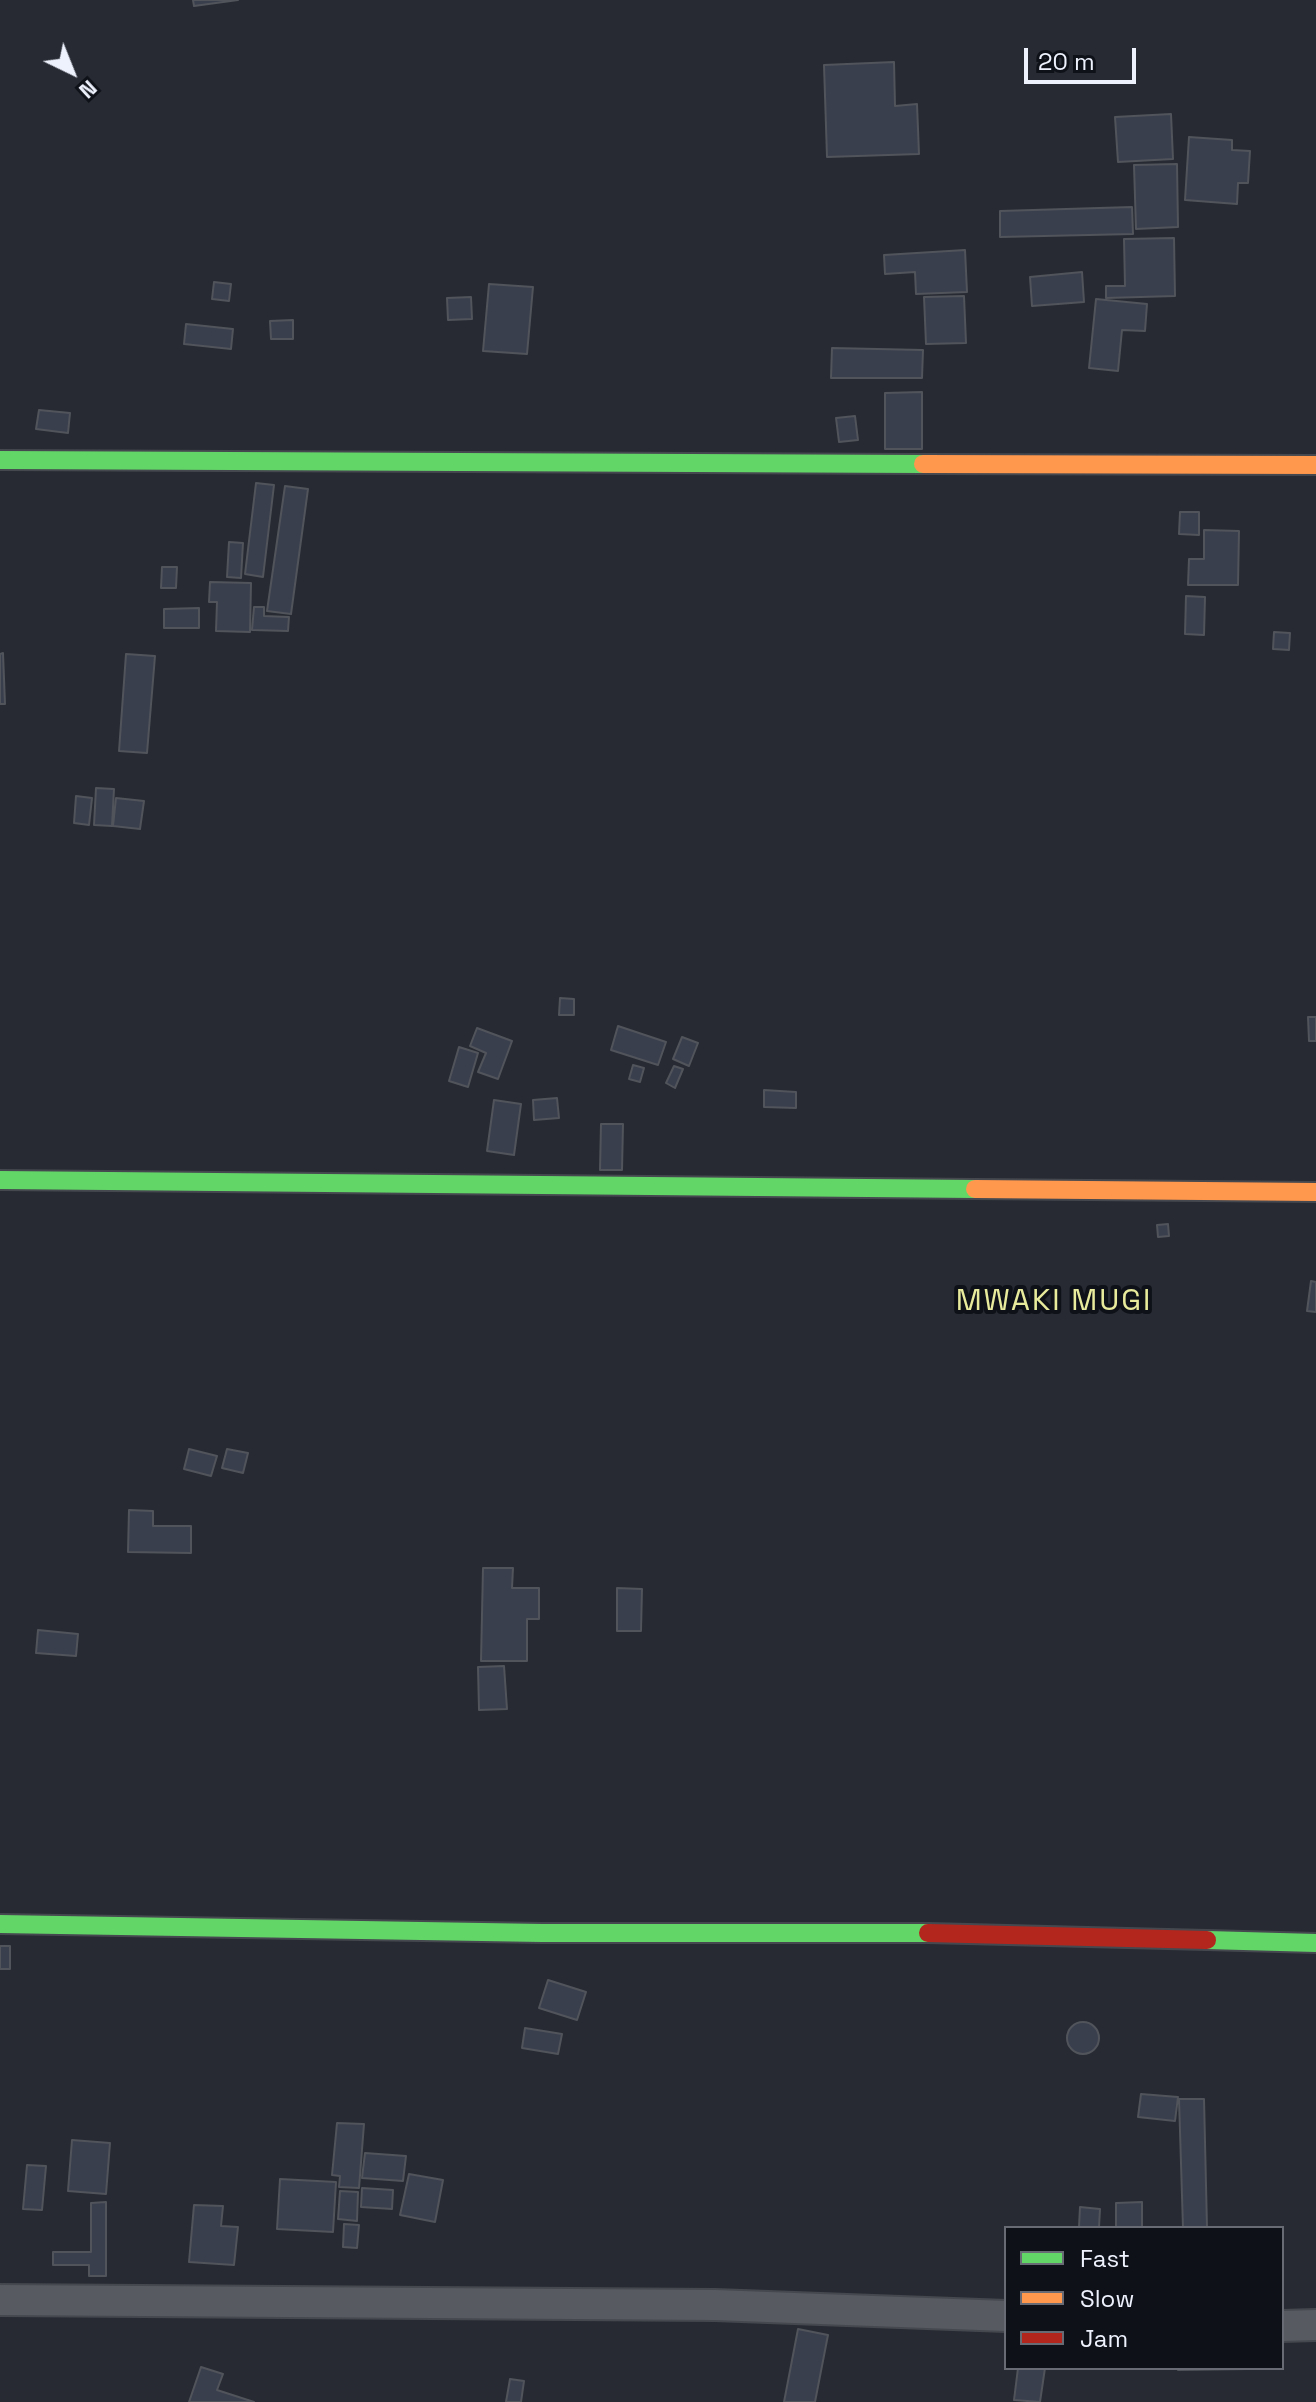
<!DOCTYPE html>
<html>
<head>
<meta charset="utf-8">
<style>
  body { margin:0 }
  #map { position:relative; width:1316px; height:2402px; overflow:hidden; background:#272a32; font-family:"Space Grotesk",sans-serif }
  canvas { display:block }
  .legend { position:absolute; left:1004px; top:2226px; width:280px; height:144px; box-sizing:border-box; background:#0e1118; border:2px solid #686b74; margin:0; padding:10px 14px; list-style:none; font-size:24px; color:#eef2fd }
  .legend li { display:flex; align-items:center; gap:16px; height:40px }
  .legend b { width:40px; border:2px solid #686b74 }
  .north { position:absolute; left:32px; top:32px; width:80px; height:80px; -webkit-text-stroke:6px #0e1118; paint-order:stroke; rotate:137deg; font-size:22px; font-weight:700; line-height:32px; text-align:center; color:#eef2fd }
  .north::after { content:''; display:block; margin:auto; width:28px; height:36px; background:#eef2fd; clip-path:polygon(50% 0,100% 100%,50% 72%,0 100%) }
  .scale { position:absolute; left:1024px; top:48px; width:112px; height:36px; box-sizing:border-box; border:4px solid #eef2fd; border-top:0; padding-left:10px; font-size:24px; line-height:28px; white-space:nowrap; color:#eef2fd; -webkit-text-stroke:6px #0e1118; paint-order:stroke }
</style>
</head>
<body>
<div id="map">
<canvas width="1316" height="2402"></canvas>
<ul class="legend">
<li><b style="height:10px;background:#63d668"></b>Fast</li>
<li><b style="height:10px;background:#ff974d"></b>Slow</li>
<li><b style="height:10px;background:#b3261e"></b>Jam</li>
</ul>
<div class="north">N</div>
<div class="scale">20 m</div>
</div>
<script>
const g = document.querySelector('canvas').getContext('2d');
g.lineJoin = 'round';
function paint(path, color) {
  g.fillStyle = color;
  g.fill(path, 'evenodd');
}
function trace(path, color, width, dash) {
  g.strokeStyle = color;
  g.lineWidth = width;
  g.lineCap = dash ? 'butt' : 'round';
  g.setLineDash(dash || []);
  g.stroke(path);
}
function write(font, color, halo, rows, align = 'center') {
  g.font = font + ' "Space Grotesk",sans-serif';
  g.lineWidth = 8;
  g.setLineDash([]);
  g.textBaseline = 'middle';
  g.strokeStyle = halo;
  g.fillStyle = color;
  for (const [text, x, y, turn = 0] of rows) {
    g.save();
    g.translate(x, y);
    g.rotate((+turn || 0) * Math.PI / 180);
    g.textAlign = isNaN(turn) ? turn : align;
    if (halo) g.strokeText(text, 0, 0);
    g.fillText(text, 0, 0);
    g.restore();
  }
}
const building = new Path2D(`
  M193 0H238L194 6Z
  M894 62 895 106 917 104 919 154 827 157 824 65Z
  M1171 114 1173 159 1118 162 1115 117Z
  M1189 137 1232 140V150L1250 151 1248 183H1238L1237 204 1185 200Z
  M1177 164 1178 227 1136 229 1134 165Z
  M1132 207 1133 234 1000 237V211Z
  M1174 238 1175 296 1106 298V286H1125L1124 239Z
  M965 250 967 292 916 294 915 272 885 274 884 255Z
  M1082 272 1084 302 1032 306 1030 277Z
  M214 282 231 284 229 301 212 299Z
  M489 284 533 287 527 354 483 351Z
  M964 296 966 343 926 344 924 297Z
  M471 297 472 319 448 320 447 298Z
  M1096 299 1147 304 1145 331 1122 330 1118 371 1089 368Z
  M293 320V339H271L270 321Z
  M186 324 233 329 231 349 184 344Z
  M832 348 923 350 922 378H831Z
  M922 392V449H885V393Z
  M39 410 70 413 68 433 36 429Z
  M855 416 858 440 839 442 836 418Z
  M256 483 274 485 263 577 245 574Z
  M285 486 308 489 291 614 267 611Z
  M1180 512H1199V535L1179 534Z
  M1204 530 1239 531 1238 585H1188L1189 559H1204Z
  M229 542 243 543 241 578 227 577Z
  M162 567H177L176 588H161Z
  M210 582 251 583 250 632 216 631 217 602H209Z
  M1186 596 1205 597 1204 635 1185 634Z
  M254 607H264V616L289 617 288 631 252 630Z
  M199 608V628H164V609Z
  M1274 632 1290 633 1289 650 1273 649Z
  M3 653 5 704H0V654Z
  M126 654 155 656 147 753 119 751Z
  M96 788 114 789 112 826 94 825Z
  M76 796 92 798 89 825 74 823Z
  M116 798 144 801 140 829 113 826Z
  M560 998 574 999V1015H559Z
  M1308 1017H1316V1041H1309Z
  M618 1026 666 1042 658 1065 611 1050Z
  M477 1028 512 1041 498 1079 478 1072 486 1053 470 1046Z
  M682 1037 698 1043 689 1066 673 1059Z
  M459 1047 478 1053 468 1087 449 1081Z
  M633 1065 644 1068 640 1082 629 1079Z
  M674 1066 683 1069 675 1088 666 1083Z
  M764 1090 796 1092V1108L764 1107Z
  M557 1098 559 1118 534 1120 533 1100Z
  M494 1100 521 1104 514 1155 487 1151Z
  M601 1124H623L622 1170H600Z
  M1168 1224 1169 1236 1158 1237 1157 1225Z
  M1311 1281 1316 1282V1312L1307 1311Z
  M189 1449 217 1456 211 1476 184 1469Z
  M227 1449 248 1453 243 1473 222 1468Z
  M129 1510 153 1511V1526H191V1553L128 1552Z
  M483 1568H513L512 1588H539V1619H527V1661H481Z
  M617 1588 642 1589 641 1631H617Z
  M38 1630 78 1634 76 1656 36 1653Z
  M504 1666 507 1709 479 1710 478 1667Z
  M0 1946H10V1969H0Z
  M548 1980 586 1992 577 2020 539 2008Z
  M1067 2038a16 16 0 1 1 32 0a16 16 0 1 1-32 0Z
  M525 2028 562 2034 558 2054 522 2048Z
  M1141 2094 1178 2097 1175 2121 1138 2117Z
  M1179 2099H1204L1207 2228H1183Z
  M337 2123 364 2124 359 2188 339 2187 340 2176 332 2175Z
  M72 2140 110 2143 106 2194 68 2191Z
  M365 2153 406 2156 403 2181 362 2178Z
  M27 2165 46 2166 42 2210 23 2209Z
  M409 2174 443 2180 435 2222 400 2215Z
  M280 2179 336 2182 333 2232 277 2229Z
  M362 2188 393 2190 392 2209 361 2207Z
  M340 2191 358 2192 357 2221 338 2219Z
  M106 2202V2276H89V2265H53V2252H91V2203Z
  M1142 2202V2227L1116 2228V2203Z
  M194 2205 223 2206 221 2226 238 2227 234 2265 189 2262Z
  M1080 2207 1100 2209 1099 2227H1079Z
  M344 2224 359 2225 357 2248 343 2247Z
  M798 2329 828 2335 815 2402H784Z
  M201 2367 223 2374 217 2390 254 2402H189Z
  M1018 2368H1045L1040 2402 1014 2400Z
  M1178 2368H1248V2369L1178 2370Z
  M510 2379 524 2381 521 2402H506Z`);
paint(building, '#3a3f4e');
trace(building, '#51545b', 2);
const street = new Path2D(`
  M0 2300 715 2305 1006 2316
  M1282 2326 1316 2325`);
const fast = new Path2D(`
  M0 460 923 464
  M0 1180 975 1189
  M0 1924 542 1933H928
  M1207 1940 1316 1943`);
const slow = new Path2D(`
  M923 464 1316 465
  M975 1189 1316 1192`);
const jam = new Path2D(`
  M928 1933 1207 1940`);
trace(street, '#45484f', 34);
trace(fast, '#45484f', 22);
trace(slow, '#45484f', 22);
trace(jam, '#45484f', 22);
trace(street, '#575a60', 30);
trace(fast, '#63d668', 18);
trace(slow, '#ff974d', 18);
trace(jam, '#b3261e', 18);
g.letterSpacing = '2px';
write('30px', '#e8eb9c', '#0e1118', [
  ["MWAKI MUGI",1054,1302]
]);
g.letterSpacing = '0px';
</script>
</body>
</html>
